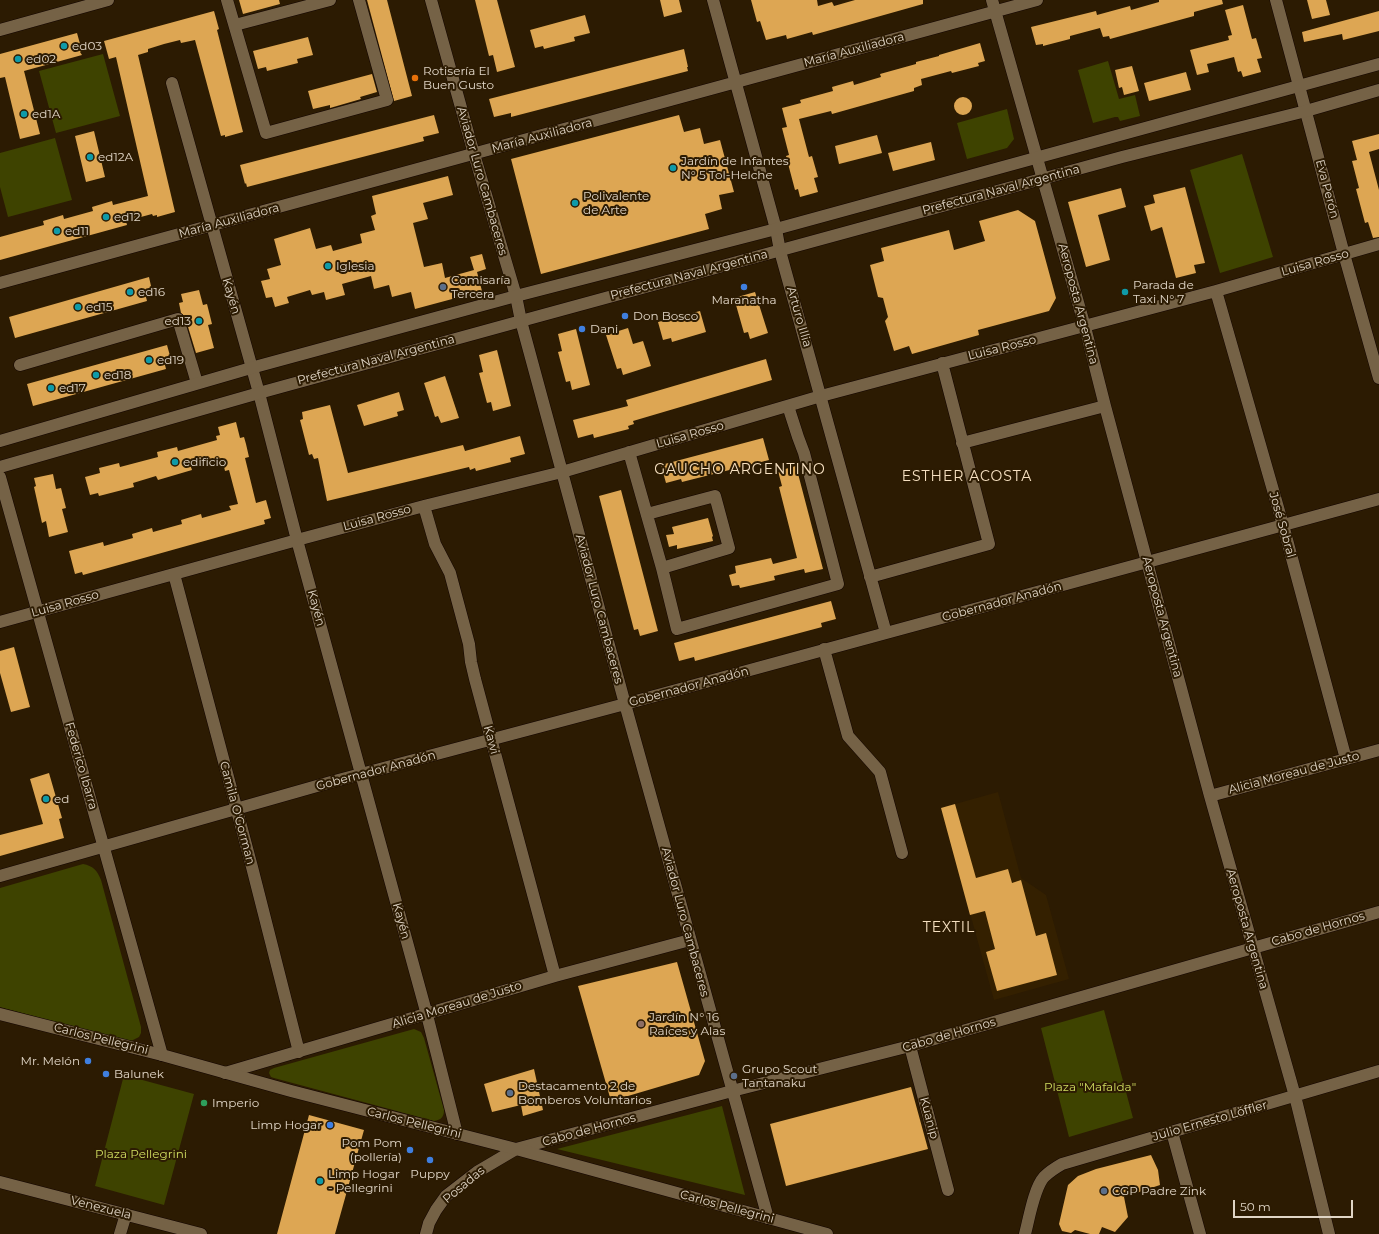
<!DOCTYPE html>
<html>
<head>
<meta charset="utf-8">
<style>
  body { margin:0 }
  #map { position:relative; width:1379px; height:1234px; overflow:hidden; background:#2c1b02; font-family:Montserrat,sans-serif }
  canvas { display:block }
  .scale { position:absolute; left:1233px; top:1200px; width:120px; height:18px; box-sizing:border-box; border:2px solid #e0d5c6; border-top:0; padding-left:5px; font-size:12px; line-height:14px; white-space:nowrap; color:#e0d5c6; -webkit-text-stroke:3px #2c1b02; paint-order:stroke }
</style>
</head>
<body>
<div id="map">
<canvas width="1379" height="1234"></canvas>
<div class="scale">50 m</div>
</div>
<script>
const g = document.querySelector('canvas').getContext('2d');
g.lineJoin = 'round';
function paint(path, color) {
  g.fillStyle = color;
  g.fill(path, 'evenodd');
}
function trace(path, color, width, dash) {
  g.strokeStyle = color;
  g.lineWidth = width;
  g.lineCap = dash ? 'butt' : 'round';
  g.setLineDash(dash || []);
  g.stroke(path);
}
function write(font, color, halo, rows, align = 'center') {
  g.font = font + ' Montserrat,sans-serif';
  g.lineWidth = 4;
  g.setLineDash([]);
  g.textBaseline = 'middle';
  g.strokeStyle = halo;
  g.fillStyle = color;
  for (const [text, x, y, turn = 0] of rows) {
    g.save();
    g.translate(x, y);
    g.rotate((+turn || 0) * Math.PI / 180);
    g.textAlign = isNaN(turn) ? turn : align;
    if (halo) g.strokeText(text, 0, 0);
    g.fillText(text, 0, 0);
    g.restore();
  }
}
paint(new Path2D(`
  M998 792 1021 878 1046 895 1069 979 994 1000 941 808Z`), '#342000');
paint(new Path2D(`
  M103 54 120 116 56 133 39 71Z
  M1108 61 1119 99 1135 95 1140 116 1120 121 1118 117H1115L1093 123 1078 70Z
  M1007 109 1014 139 1007 148 967 159 957 123Z
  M55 138 72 200 8 217 0 187V153Z
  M1242 154 1273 257 1220 273 1190 170Z
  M83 864C93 866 97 870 101 880L141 1027V1033L139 1037 129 1042 0 1007V888Z
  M1104 1010 1133 1118 1069 1137 1041 1028Z
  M414 1029 421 1032 424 1038 444 1110C444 1117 441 1120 434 1121L274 1078 271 1077 269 1073 270 1070 274 1068Z
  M124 1075 194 1094 164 1205 95 1186Z
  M722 1106 745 1195 557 1149Z`), '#3e4300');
paint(new Path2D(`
  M239 0H279L280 4 243 14Z
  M367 0H387L412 96 394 101Z
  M475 0H497L515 67 497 72 493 55 489 56Z
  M660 0H679L682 12 664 17Z
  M751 0H817L818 6 832 2 834 6 855 0H923V4L813 35 812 32 787 39 786 35 766 40 760 21 757 22Z
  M1159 0H1222L1223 4 1194 12V16L1110 39 1109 36 1103 37 1100 28 1070 36V39L1043 46V44L1036 45 1031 27 1096 11 1097 15 1130 6 1131 10 1159 2Z
  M1307 0H1326L1330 15 1312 19Z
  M1243 5 1252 39 1256 38 1262 58 1257 59 1261 72 1243 77 1241 71 1238 72 1234 57 1207 64 1209 72 1197 75 1190 50 1229 40 1228 36 1232 35 1225 10Z
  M214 11 219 29 217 30 243 132 225 137V135L221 136 195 40 181 43 180 40 164 44 148 49V52L138 55 175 212 157 217V215L153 216 152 214 126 221 127 225 0 260V237L44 225 43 221 63 215 64 219 93 211 92 207 112 201 113 205 148 196 116 57 109 59 104 41Z
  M1379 11V31L1343 40 1342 34 1304 42 1302 32Z
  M585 15 590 33 574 37 575 41 544 49 543 46 535 48 530 30Z
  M77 33 82 51 80 52 82 55 24 71 40 134 20 139 5 77 0 78V54Z
  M308 37 313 55 297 59 298 63 267 71 266 67 258 69 253 51Z
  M980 43 985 61 978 63 979 66 952 73 951 71 921 79 922 85 914 88V91L832 114 831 111 799 119 809 157 812 156 818 177 814 178 818 192 800 197 798 189 795 190 786 156 789 155 782 128 787 127 782 108 801 103 800 100 833 91 832 87 853 81 854 85 881 77 880 74 916 64V62L939 56V55Z
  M684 49 688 67H687L688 71 511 117V113L494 117 489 99Z
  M1132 66 1139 91 1124 95 1122 87 1119 88 1115 70Z
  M1186 72 1191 90 1149 101 1144 83Z
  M372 74 377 92 360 97 361 99 330 108V105L313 109 308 91Z
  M954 106a9 9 0 1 1 18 0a9 9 0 1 1-18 0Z
  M434 115 439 133 423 137 424 141 247 187 246 183 245 184 240 165Z
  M679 115 684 132 700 128 704 144 720 140 734 192 719 195 722 209 705 214 709 229 541 274 511 159Z
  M94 131 105 177 86 182 75 136Z
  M1379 134V149L1369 152 1379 190V237L1373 238 1368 222 1365 223 1356 189 1359 188 1352 161 1357 160 1352 141Z
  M877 135 882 153 839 164 835 146Z
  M931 142 935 160 893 171 888 153Z
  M448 176 453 195 423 203 428 219 413 223 424 267 442 263 445 278 474 270 470 257 482 254 486 269 477 272 482 291 415 309 411 292 392 297 389 285 374 289 371 276 342 284 345 295 326 300 324 292 312 295 310 290 287 297 289 303 275 307 272 297 266 298 261 281 270 279 267 269 281 265 274 239 310 228 316 249 331 245 333 251 362 243 360 234 375 230 371 216 376 214 372 196Z
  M1185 187 1205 263 1194 265 1196 273 1176 278 1162 227 1151 231 1144 206 1155 203 1153 195Z
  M1121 188 1126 207 1098 215 1110 260 1086 267 1068 202Z
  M1018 210 1035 221 1056 298 1049 311 978 330 979 335 912 354 909 346 894 351 885 321 888 317 883 298 878 297 870 265 884 261 881 248 949 230 954 250 985 241 979 221Z
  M149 277 153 295 146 297 147 301 15 338 9 317Z
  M199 290 203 305 207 304 212 324 208 325 214 348 196 353 185 317 181 313 179 303 183 302 181 294Z
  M755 292 768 333 750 339 748 332 744 333 734 298Z
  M700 311 706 332 672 342 671 338 663 340 658 322Z
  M628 328 633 344 643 341 651 366 623 375 621 368 617 369 606 335Z
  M576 329 590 385 572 390 570 381 566 382 558 352 562 351 558 334Z
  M167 345 172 363 165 365 166 369 33 406 27 384Z
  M497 350 511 406 493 411 491 402 487 403 479 373 483 372 479 355Z
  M766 359 772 380 633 421 634 424 628 426 629 429 594 438 593 434 578 438 573 420 628 406 626 400Z
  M445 376 459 418 441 423 438 416 435 417 424 383Z
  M399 392 404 410 397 412 398 416 364 426 357 405Z
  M330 405 348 473 463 445 465 451 520 436 525 454 510 458 511 462 476 471 475 468 470 470 469 467 327 501 318 458 314 459 312 454 309 455 300 420 303 419 302 412Z
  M236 422 240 438 244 437 246 444 249 457 245 458 256 503 266 500 271 518 264 520 265 524 83 575 82 572 75 574 69 551 103 542 104 546 133 538 132 534 152 528 153 532 182 524 181 520 201 514 202 518 231 510 229 506 238 504 229 470 225 471 222 458 191 467 192 470 158 480 156 476 133 483 134 487 99 496 98 493 90 495 85 477 100 473 99 468 119 463 120 467 158 457 157 452 177 447 178 451 217 440 216 436 220 435 218 427Z
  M763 438 769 460 682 482 681 479 666 483 661 465Z
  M796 466 823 569 805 573 804 569 774 576 775 580 740 588 739 585 732 586 729 575 736 573 735 566 771 558 773 564 797 558 779 487 782 486 778 471Z
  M53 474 56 489 61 488 66 508 62 509 68 532 49 537 46 521 42 523 34 487 36 486 34 478Z
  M621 490 658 631 640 636 638 629 634 630 599 496Z
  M708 518 713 536 712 537 713 541 677 549V545L669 547 666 535 674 534 672 527Z
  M831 601 836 619 821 623 822 627 695 661 694 657 679 661 674 643Z
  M14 647 30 707 11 712 0 673V651Z
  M49 773 62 818 59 819 64 838 0 856V835L43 824 30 779Z
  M955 804 976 878 1008 869 1012 883 1021 880 1036 936 1046 933 1057 975 997 991 986 952 995 949 985 911 970 915 941 808Z
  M677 962 705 1061 699 1075 611 1101 578 986Z
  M534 1069 543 1110 523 1116 521 1105 492 1112 484 1084Z
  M911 1087 928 1149 786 1186 770 1124Z
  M309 1115 364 1130 335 1234H277Z
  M1151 1155 1158 1170 1160 1185 1124 1197 1128 1217 1115 1232 1102 1227 1099 1234H1090L1075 1230 1071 1233 1062 1231 1059 1224 1068 1185 1078 1176 1096 1169Z`), '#dda653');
const minor = new Path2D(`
  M227 0 266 133 387 100 359 0
  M431 0 474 154 516 296 521 321 625 704 768 1218
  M713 0 776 229 780 251 886 633
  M992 0 1085 327 1105 406 1210 796 1295 1096 1329 1234
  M1276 0 1344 254 1379 378
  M235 25 330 0
  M0 30 108 0
  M172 83 259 393 297 540 427 1015 457 1134
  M0 283 1037 0
  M1216 291 1283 525 1346 759
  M20 365 178 319 197 383
  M962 443 1105 406
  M629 452 662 568 677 629 838 584 804 453 798 437 788 406
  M0 477 162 1055
  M424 506 435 544 450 573 469 644 471 662 475 679 555 976
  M647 514 715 496 729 548 662 568
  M174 574 252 867 299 1052
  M870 577 989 544 942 363
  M0 622 297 540 424 506 562 472 821 396 1216 291 1379 244
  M824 649 848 736 880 772 902 853
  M1210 796 1379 750
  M0 876 331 782 625 704 1379 499
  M910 1046 948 1190
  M225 1073 555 976 690 940
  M1172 1132 1200 1234
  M0 1182 201 1234
  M120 1234 126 1214
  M426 1234 429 1223 436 1210 446 1196 477 1172 516 1149 732 1091 910 1046 1379 912
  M1025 1234C1029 1219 1034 1188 1044 1177 1049 1172 1055 1168 1062 1164L1379 1071`);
const tertiary = new Path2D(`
  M0 1014 162 1055 291 1091 516 1149 827 1234`);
const secondary = new Path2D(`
  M0 441 251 368 516 296 776 229 1379 64
  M0 467 259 393 521 321 1122 157 1306 111 1379 90`);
trace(minor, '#130500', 13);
trace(tertiary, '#130500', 13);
trace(secondary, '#130500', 13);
trace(minor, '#756246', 12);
trace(tertiary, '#756246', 12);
trace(secondary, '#756246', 12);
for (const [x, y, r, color] of [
  [64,46,4,"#0f9aa8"],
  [18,59,4,"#0f9aa8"],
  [415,78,4,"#e8710a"],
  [24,114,4,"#0f9aa8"],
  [90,157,4,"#0f9aa8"],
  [673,168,4,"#0f9aa8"],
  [575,203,4,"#0f9aa8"],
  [106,217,4,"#0f9aa8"],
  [57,231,4,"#0f9aa8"],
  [328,266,4,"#0f9aa8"],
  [443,287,4,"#5c6f8a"],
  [744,287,4,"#3f7fe0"],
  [130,292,4,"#0f9aa8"],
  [1125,292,4,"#0f9aa8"],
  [78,307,4,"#0f9aa8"],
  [625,316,4,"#3f7fe0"],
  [199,321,4,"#0f9aa8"],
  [582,329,4,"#3f7fe0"],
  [149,360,4,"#0f9aa8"],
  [96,375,4,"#0f9aa8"],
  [51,388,4,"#0f9aa8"],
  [175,462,4,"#0f9aa8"],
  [46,799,4,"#0f9aa8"],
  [641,1024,4,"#8d6e63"],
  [88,1061,4,"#3f7fe0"],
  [106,1074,4,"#3f7fe0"],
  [734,1076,4,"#5c6f8a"],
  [510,1093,4,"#5c6f8a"],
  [204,1103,4,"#2e9e5b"],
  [330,1125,4,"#3f7fe0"],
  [410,1150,4,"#3f7fe0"],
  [430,1160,4,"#3f7fe0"],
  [320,1181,4,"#0f9aa8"],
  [1104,1191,4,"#5c6f8a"]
]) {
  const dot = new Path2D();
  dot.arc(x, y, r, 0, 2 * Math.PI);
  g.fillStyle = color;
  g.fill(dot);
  trace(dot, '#2c1b02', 1.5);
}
write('12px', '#e0d5c6', '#2c1b02', [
  ["ed03",72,46],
  ["ed02",26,59],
  ["Rotisería El",423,71],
  ["Buen Gusto",423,85],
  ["ed1A",32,114],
  ["ed12A",98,157],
  ["Jardín de Infantes",681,161],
  ["N° 5 Tol-Helche",681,175],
  ["Polivalente",583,196],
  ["de Arte",583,210],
  ["ed12",114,217],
  ["ed11",65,231],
  ["Iglesia",336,266],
  ["Comisaría",451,280],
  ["Tercera",451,294],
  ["Parada de",1133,285],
  ["Taxi N° 7",1133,299],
  ["ed16",138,292],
  ["Maranatha",744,300,"center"],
  ["ed15",86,307],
  ["Don Bosco",633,316],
  ["ed13",191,321,"right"],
  ["Dani",590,329],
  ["ed19",157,360],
  ["ed18",104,375],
  ["ed17",59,388],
  ["edificio",183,462],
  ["ed",54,799],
  ["Jardín N° 16",649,1017],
  ["Raíces y Alas",649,1031],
  ["Mr. Melón",80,1061,"right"],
  ["Grupo Scout",742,1069],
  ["Tantanaku",742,1083],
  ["Balunek",114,1074],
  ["Destacamento 2 de",518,1086],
  ["Bomberos Voluntarios",518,1100],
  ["Imperio",212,1103],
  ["Limp Hogar",322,1125,"right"],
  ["Pom Pom",402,1143,"right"],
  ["(pollería)",402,1157,"right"],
  ["Limp Hogar",328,1174],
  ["- Pellegrini",328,1188],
  ["Puppy",430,1174,"center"],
  ["CGP Padre Zink",1112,1191]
], 'left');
write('12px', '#e0d5c6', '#2c1b02', [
  ["María Auxiliadora",854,50,-15],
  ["María Auxiliadora",542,136,-15],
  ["Aviador Luro Cambaceres",482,181,74],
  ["Eva Perón",1327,189,75],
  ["Prefectura Naval Argentina",1001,190,-15],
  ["María Auxiliadora",229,221,-15],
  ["Luisa Rosso",1315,263,-16],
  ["Prefectura Naval Argentina",689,275,-15],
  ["Kayén",231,296,74],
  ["Aeroposta Argentina",1078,304,75],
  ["Arturo Illia",799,317,74],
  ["Luisa Rosso",1002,348,-14],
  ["Prefectura Naval Argentina",376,360,-15],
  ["Luisa Rosso",690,435,-16],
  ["Luisa Rosso",377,518,-15],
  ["José Sobral",1282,525,74],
  ["Gobernador Anadón",1002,602,-15],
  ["Luisa Rosso",65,604,-16],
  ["Kayén",316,608,75],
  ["Aviador Luro Cambaceres",599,609,75],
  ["Aeroposta Argentina",1162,617,75],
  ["Gobernador Anadón",689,687,-15],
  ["Kawi",491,740,75],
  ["Federico Ibarra",81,766,74],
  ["Gobernador Anadón",376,771,-15],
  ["Alicia Moreau de Justo",1294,773,-15],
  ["Camila O'Gorman",237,813,75],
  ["Kayén",401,921,75],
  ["Aviador Luro Cambaceres",685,922,75],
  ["Aeroposta Argentina",1247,929,74],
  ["Cabo de Hornos",1318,929,-16],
  ["Alicia Moreau de Justo",457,1005,-17],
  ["Cabo de Hornos",949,1035,-16],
  ["Carlos Pellegrini",101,1039,14],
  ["Kuanip",929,1118,75],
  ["Julio Ernesto Löffler",1210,1121,-16],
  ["Carlos Pellegrini",414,1123,14],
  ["Cabo de Hornos",589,1130,-15],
  ["Posadas",464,1185,-40],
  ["Carlos Pellegrini",727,1207,15],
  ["Venezuela",101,1208,14]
]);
write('12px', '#d0dd60', '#2c1b02', [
  ["Plaza \"Mafalda\"",1090,1087],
  ["Plaza Pellegrini",141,1154]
]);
g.letterSpacing = '1px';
write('14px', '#f7e1c2', '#2c1b02', [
  ["GAUCHO ARGENTINO",740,470],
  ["ESTHER ACOSTA",967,477],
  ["TEXTIL",949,928]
]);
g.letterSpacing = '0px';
</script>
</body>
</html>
